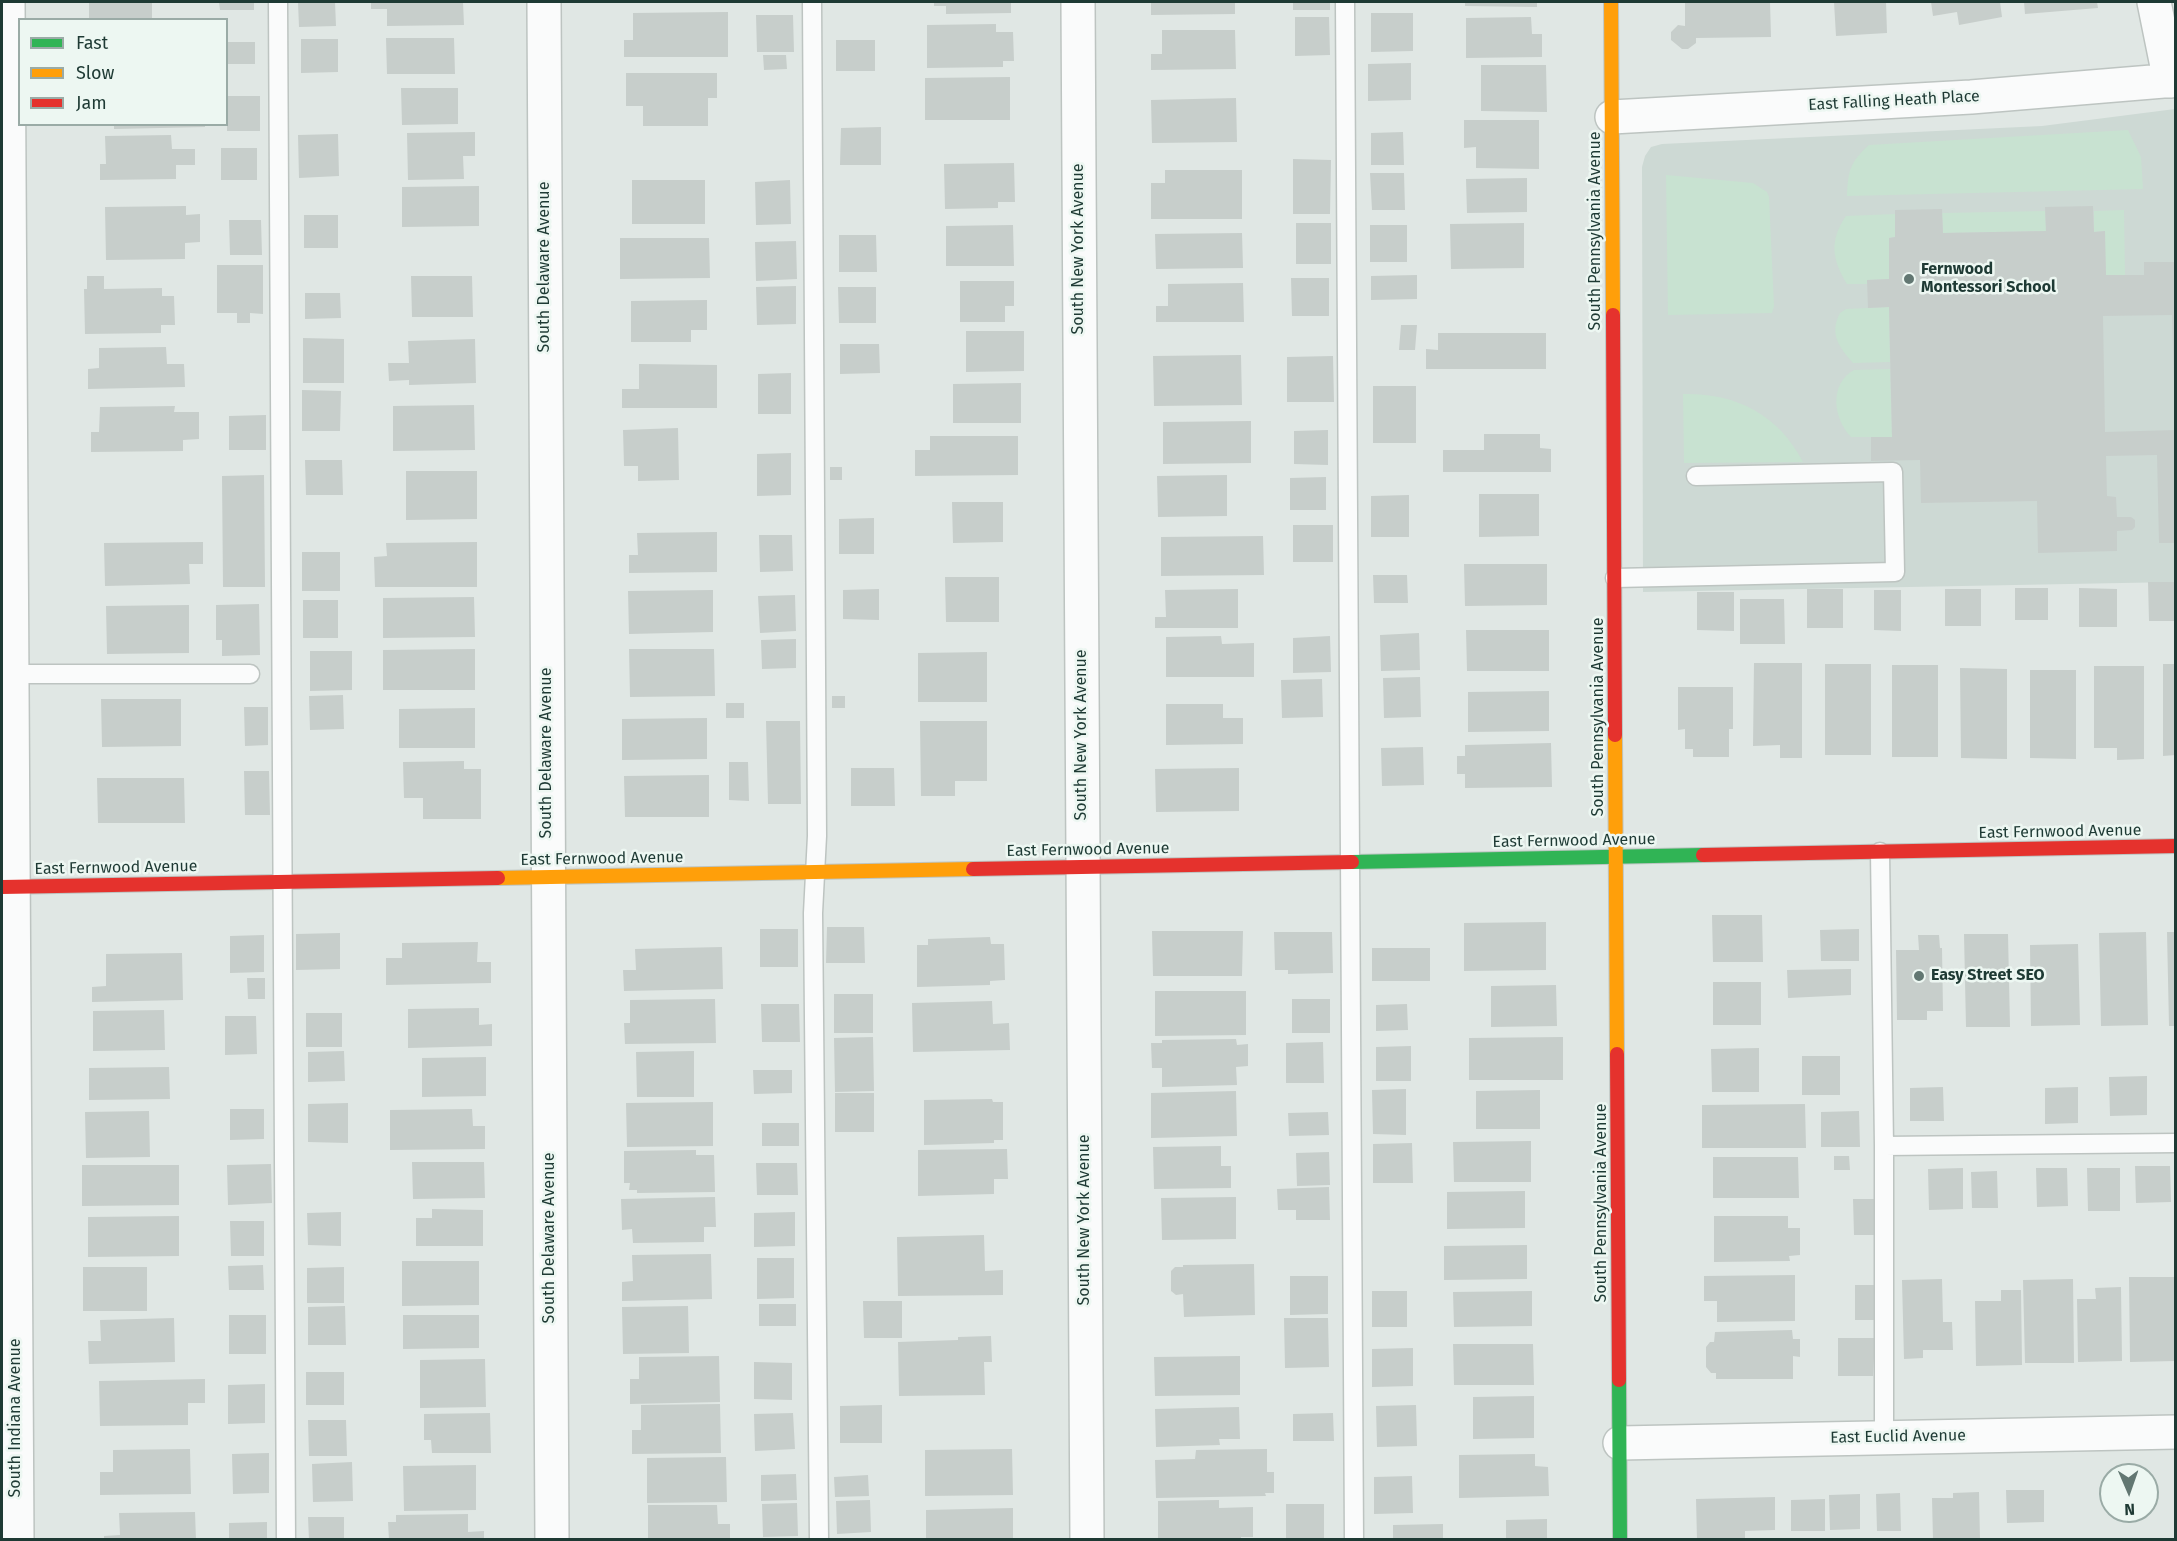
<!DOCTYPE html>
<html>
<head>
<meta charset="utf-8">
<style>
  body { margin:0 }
  #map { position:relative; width:2177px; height:1541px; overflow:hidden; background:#e0e7e4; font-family:"Fira Sans",sans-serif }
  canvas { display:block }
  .frame { position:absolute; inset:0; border:3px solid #1e3a34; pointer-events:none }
  .legend { position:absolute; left:18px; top:18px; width:210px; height:108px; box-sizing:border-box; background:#edf7f2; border:2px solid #9aaba6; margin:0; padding:8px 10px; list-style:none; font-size:18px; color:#1e3a34 }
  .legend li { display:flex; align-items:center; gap:12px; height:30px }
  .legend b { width:30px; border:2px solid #9aaba6 }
  .north { position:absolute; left:2099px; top:1463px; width:60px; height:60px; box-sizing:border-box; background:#edf7f2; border:2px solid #9aaba6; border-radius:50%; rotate:178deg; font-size:16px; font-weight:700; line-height:24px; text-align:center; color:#1e3a34 }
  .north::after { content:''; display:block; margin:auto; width:21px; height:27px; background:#627772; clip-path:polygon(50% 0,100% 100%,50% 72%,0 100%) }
</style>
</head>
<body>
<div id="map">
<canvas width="2177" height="1541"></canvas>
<div class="frame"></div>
<ul class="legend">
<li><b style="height:8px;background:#30b455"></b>Fast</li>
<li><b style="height:8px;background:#ff9f0a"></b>Slow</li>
<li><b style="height:8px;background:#e5322d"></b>Jam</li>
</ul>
<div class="north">N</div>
</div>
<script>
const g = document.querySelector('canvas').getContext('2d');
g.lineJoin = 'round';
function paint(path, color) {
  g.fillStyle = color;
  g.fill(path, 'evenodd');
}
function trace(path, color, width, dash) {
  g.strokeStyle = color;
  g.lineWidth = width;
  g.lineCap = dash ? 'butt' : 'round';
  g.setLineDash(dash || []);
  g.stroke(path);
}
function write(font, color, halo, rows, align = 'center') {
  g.font = font + ' "Fira Sans",sans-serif';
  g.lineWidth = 5;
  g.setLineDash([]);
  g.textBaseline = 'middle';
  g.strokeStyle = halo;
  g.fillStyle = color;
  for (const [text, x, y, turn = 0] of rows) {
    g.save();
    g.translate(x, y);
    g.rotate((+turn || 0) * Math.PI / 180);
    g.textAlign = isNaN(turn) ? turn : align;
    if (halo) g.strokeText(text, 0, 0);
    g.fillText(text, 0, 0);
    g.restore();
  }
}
paint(new Path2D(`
  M2175 109V582L1643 592 1642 167 1645 156 1651 147 1662 144 2042 126Z`), '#cdd9d4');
paint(new Path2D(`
  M2128 130 2141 157 2143 189 1847 196C1848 171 1850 162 1869 145Z
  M1666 175 1753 183 1767 192 1769 197 1774 306 1772 313 1668 315Z
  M2124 210 2125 275H2106L2104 231 2094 232V211Z
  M2045 211 2046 231 1943 233 1942 213Z
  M1895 214V237L1889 238V279L1867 280V284H1847C1832 259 1829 241 1846 216Z
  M1889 307 1890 362 1853 363C1839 347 1829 334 1840 313L1846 309Z
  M1890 369 1892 437H1851C1833 418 1829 384 1854 370Z
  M1683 394C1736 393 1778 414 1803 462L1684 463Z`), '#c8e2d1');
paint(new Path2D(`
  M99 2H152V20H89V3Z
  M219 2H254V10H220Z
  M298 2H335L336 26 299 27Z
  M371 2H463L464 25 387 26V9H371Z
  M934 2H1011V13L946 14V6H934Z
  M1151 2H1235V14L1151 15Z
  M1293 2H1330V10H1293Z
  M1465 2H1537V7L1465 6Z
  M1685 2H1770L1771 37 1696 38V43L1688 49H1682L1671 40V32L1678 25 1685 26Z
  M1834 2H1886L1887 33 1836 36Z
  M1931 2H2000L2002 17 1959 25 1957 12 1933 16Z
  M2024 2H2097L2098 8 2025 14Z
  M728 12V57H624V40H633V13Z
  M1371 13H1413V51L1371 52Z
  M756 15H793L794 52H757Z
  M1295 17H1329L1330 55 1295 56Z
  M1531 17 1532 34H1542V57L1466 58V18Z
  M996 24V32H1013L1014 61H1003V67L927 68V25Z
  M1162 30H1235L1236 69 1151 70V54H1162Z
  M386 38H454L455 74H387Z
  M301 39H338V72L301 73Z
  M836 40H875V71H836Z
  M226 42H255V64H226Z
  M763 55H786L787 69 764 70Z
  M1411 63V100L1368 101V64Z
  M1481 65H1546L1547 112 1481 111Z
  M626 73H717V98H708V126H643V106H626Z
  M1010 77V120H925V78Z
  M401 88H458V124L402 125Z
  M227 96H260V131H227Z
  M1236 98 1237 142 1152 143 1151 100Z
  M1464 120H1539V169L1476 168V147L1464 148Z
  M114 124H205V127L114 129Z
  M881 127V165H840L841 128Z
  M475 132V156H463L464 179 408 180 407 133Z
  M1403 132 1404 165H1371V133Z
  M338 134 339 176 299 178 298 135Z
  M171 135 172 149H195V165H176V179L100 180V164H106L105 136Z
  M221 148H257V180H221Z
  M1293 159 1331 160 1330 214H1293Z
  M1014 163 1015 202H998V208L945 209 944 164Z
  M1165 170H1242V219H1151V183H1165Z
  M1370 173H1404L1405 210H1372Z
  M1527 178V212L1467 213 1466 179Z
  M632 180H705V224H632Z
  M790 180 791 224 756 225 755 182Z
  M479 186V226L402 227V187Z
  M186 206V215L200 214V242L185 243V259L106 260 105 207Z
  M2093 206 2094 232 2105 231 2106 275H2144V262H2176V380H2174L2172 315 2103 316 2105 432 2176 430V543H2159L2157 455 2106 456 2107 496 2116 497 2117 517H2131L2135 520V527L2132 530 2117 531V551L2038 553 2037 501 1921 503 1920 460 1871 461V437H1892L1889 307 1868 308 1867 280 1889 279V238L1895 237V210L1942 209 1943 233 2046 231 2045 207Z
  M304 215H338V248H304Z
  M229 220H261L262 255H230Z
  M1296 223H1331V264H1296Z
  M1524 223V268L1451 269 1450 224Z
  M1013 225 1014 266H946V226Z
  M1370 225H1407V262H1370Z
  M1242 233 1243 268 1156 269 1155 234Z
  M839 235H876L877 272H839Z
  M620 238H709L710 278 620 279Z
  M796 241 797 279 756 281 755 242Z
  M217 265H263V314L250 313V323H237V313H217Z
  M1417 275V299L1371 300V276Z
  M87 276H104V289L162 288V296H174L175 325H161V333L85 334 84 289H87Z
  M411 276H472L473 317H412Z
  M1291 278H1329V316H1292Z
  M960 281H1014V306H1005V322H960Z
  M1243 283 1244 322H1156V306H1168V284Z
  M796 286V324L757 325 756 287Z
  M838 287H876V323H839Z
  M305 293H340L341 318 305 319Z
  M707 300V330H691V342H631V301Z
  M1401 325H1417L1415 350H1399Z
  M966 331H1024V371L966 372Z
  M1438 333H1546V369H1426V349L1438 350Z
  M303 338 344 339V383H303Z
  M475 339 476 383 409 385V380L389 381 388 363H409L408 341Z
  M840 344H879L880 373 840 374Z
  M166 347 167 364H184L185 387 88 389V369L99 368V348Z
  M1241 355 1242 405 1154 406 1153 356Z
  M1333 356 1334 402H1287V357Z
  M639 364 717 365V408H622V389H639Z
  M791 373V414H758V374Z
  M1021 383V423H953V384Z
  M1373 386H1416V443H1373Z
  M302 390 341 391 340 431H302Z
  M474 405 475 450 393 451V406Z
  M175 406 174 412H199V439L183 440V451L91 452V432H99L100 407Z
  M266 415V450H229V416Z
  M1251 421V463L1163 464V422Z
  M678 428 679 480 638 481V466H624L623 430Z
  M1328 430V465L1294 464V431Z
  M1484 434H1540V448L1551 449V472H1443V450H1484Z
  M930 436H1018V475L915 476V450H930Z
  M791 453V495L757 496V454Z
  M305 460H342L343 495H306Z
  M830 467H842V480H830Z
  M406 471H477V519L406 520Z
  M264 475 265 587H223L222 476Z
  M1227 475V516L1158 517 1157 476Z
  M1326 477V510H1290V478Z
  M1479 494H1539V536L1479 537Z
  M1409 495V537H1371V496Z
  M952 502H1003V542L953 543Z
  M874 518V554H839V519Z
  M1293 525H1333V562H1293Z
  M717 532V572L629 573V555H638L637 533Z
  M759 535H792L793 571 760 572Z
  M1263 536 1264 575 1161 576V537Z
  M203 542V564H189L190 584 105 586 104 543Z
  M477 542V587H375L374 557 387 556 386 543Z
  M302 552H340V591H302Z
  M1464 564H1547V605L1465 606Z
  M1373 575H1407L1408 603H1374Z
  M945 577H999V622H946Z
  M2148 582H2176V621H2149Z
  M2015 588H2048V620H2015Z
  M2079 588 2117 589V627H2079Z
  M879 589V620L843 619V590Z
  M1238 589V628H1155V617H1166L1165 590Z
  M1807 589H1843V628H1807Z
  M1945 589H1981V626H1945Z
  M713 590V632L629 634 628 591Z
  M1874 590H1901V631L1874 630Z
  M1697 592H1734V631L1697 630Z
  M795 595 796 631 760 633 758 596Z
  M474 597 475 637 383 638V598Z
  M1740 599H1784L1785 644H1740Z
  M303 600H338V638H303Z
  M259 604 260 655 222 656V640H216V605Z
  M189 605V653L107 654 106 606Z
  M1466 630H1549V671H1467Z
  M1419 633 1420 670 1381 671 1380 635Z
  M1221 636 1222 644 1254 643V677H1166V637Z
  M1330 636 1331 672 1293 673V638Z
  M796 639V668L762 669 761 640Z
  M475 649V690H383V650Z
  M629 649H714L715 696 630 697Z
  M310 651H352V690L310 691Z
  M987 652V702H918V653Z
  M1754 663H1802V758H1780V745L1753 746Z
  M1825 664H1871V755H1825Z
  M2163 664H2176V755L2163 756Z
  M1892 665H1938V757H1892Z
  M2094 666H2144V759L2117 760V748H2094Z
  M1960 668 2007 669V759L1961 758Z
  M2030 670H2076V759L2030 758Z
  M1420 677 1421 717 1384 718 1383 678Z
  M1322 679 1323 717 1282 718 1281 680Z
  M1678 687H1733V729H1729V757H1693V749H1685V729L1678 730Z
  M1549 691V731L1468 732V692Z
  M343 695 344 729 310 730 309 696Z
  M832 696H845V708H832Z
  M101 699H181V746L102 747Z
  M726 703H744V718H726Z
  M1166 704H1223V718H1243V744L1166 745Z
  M244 707H268V745L245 746Z
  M475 708V748H399V709Z
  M707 718V759L622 760V719Z
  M766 721H800L801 804H768Z
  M920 721H987V781H955V796H921Z
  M1551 743 1552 787 1465 788V774H1457V756H1465V745Z
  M1423 747 1424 785 1382 786 1381 748Z
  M464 761V769H481V819H423V798H404L403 762Z
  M729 762H748L749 801 729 800Z
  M851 768H894L895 806H851Z
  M1239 768V811L1156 812 1155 769Z
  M244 771H269L270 815H245Z
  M709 775V817H625L624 776Z
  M97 778H184L185 823H98Z
  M1712 915H1762L1763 962H1713Z
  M1546 922V970L1464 971V923Z
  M827 927H864L865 963H826Z
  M760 929H798V967H760Z
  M1859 929V961H1821L1820 930Z
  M1152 931H1243L1242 976H1153Z
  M1274 932H1332L1333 973 1288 974V970H1275Z
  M2146 932 2148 1025 2101 1026 2099 933Z
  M2167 932H2176V1026H2169Z
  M340 933V969L296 970V934Z
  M1964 934H2008L2010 1027H1966Z
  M264 935V972L230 973V936Z
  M1918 935H1939L1940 948H1942L1943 1011H1927V1020H1897L1896 950H1919Z
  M990 937 991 944H1004L1005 980 990 981V985L917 987V945H928V939Z
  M478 942 477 962H491V983L386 985V958H402V943Z
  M2078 944 2080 1025 2031 1026 2030 945Z
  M722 947 723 989 624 991 623 970H636L635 949Z
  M1372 948H1430V981H1372Z
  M182 953 183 1000 92 1002V987L106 986V954Z
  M1851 969V995L1788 998 1787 970Z
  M247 978H265V999H248Z
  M1713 982H1761V1025H1713Z
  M1556 985 1557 1026 1491 1027V986Z
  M1155 991H1246V1035L1155 1036Z
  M834 994H873V1033H834Z
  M715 999 716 1043 625 1044 624 1023H630V1000Z
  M1292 999H1330V1033H1292Z
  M992 1001 993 1024 1009 1023 1010 1050 913 1052 912 1003Z
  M761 1004H799L800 1042H762Z
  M1407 1004 1408 1030 1376 1031V1005Z
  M479 1008V1025L492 1024V1046L408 1048V1009Z
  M164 1010 165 1050 93 1051V1011Z
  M306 1013H342V1047H306Z
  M225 1016H256L257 1054 225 1055Z
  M873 1037 874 1091 835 1092 834 1038Z
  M1563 1037V1080H1469V1038Z
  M1236 1039 1237 1045 1248 1044V1066L1236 1067 1237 1085 1162 1087V1068H1152L1151 1043H1162V1040Z
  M1323 1042 1324 1083H1286V1043Z
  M1411 1046V1081H1376V1047Z
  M1759 1048V1092H1712L1711 1049Z
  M344 1051 345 1081 308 1082V1052Z
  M694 1051V1097H637L636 1052Z
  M1802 1056H1840V1095H1802Z
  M486 1057V1096L422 1097V1058Z
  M169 1067 170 1099 89 1100V1068Z
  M753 1070H792V1093L754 1094Z
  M2147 1076V1115L2110 1116 2109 1077Z
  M1943 1087 1944 1121H1910V1088Z
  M2078 1087V1123L2045 1124V1088Z
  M1406 1089V1135L1373 1134 1372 1090Z
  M1540 1090V1129H1476V1091Z
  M1236 1091 1237 1136 1151 1138V1093Z
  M835 1093H874V1132H835Z
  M992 1099 993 1102H1003V1140H994V1143L924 1145V1100Z
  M713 1102V1146L627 1147 626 1103Z
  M348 1103V1143L308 1142V1104Z
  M1805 1104 1806 1148H1702V1105Z
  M230 1109H264V1139L230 1140Z
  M472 1109 473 1126H485V1149L390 1150V1110Z
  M149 1111 150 1157 86 1158 85 1112Z
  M1859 1111 1860 1147H1821V1112Z
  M1328 1112 1329 1135 1289 1136 1288 1113Z
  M762 1123H799V1146H762Z
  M1531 1141V1182H1454L1453 1142Z
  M1412 1143 1413 1183H1373V1144Z
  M1221 1146V1166H1231V1188L1154 1189 1153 1147Z
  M1007 1149 1008 1179H994V1194L918 1196V1150Z
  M696 1150V1155H714L715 1192 637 1193V1190H629L630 1183H624V1151Z
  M1329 1152 1330 1185 1297 1186 1296 1153Z
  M1834 1156H1849L1850 1170H1834Z
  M1713 1157H1798L1799 1198H1713Z
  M412 1162H484L485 1198 413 1199Z
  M756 1163H797L798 1195H757Z
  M271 1164 272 1203 228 1205 227 1165Z
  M82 1165H179V1205L82 1206Z
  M2135 1166H2170L2171 1202 2136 1203Z
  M1963 1168V1209L1929 1210 1928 1169Z
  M2036 1168H2067L2068 1206 2037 1207Z
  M2087 1168H2120V1211H2088Z
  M1997 1171 1998 1208H1972L1971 1172Z
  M1329 1187 1330 1220H1296V1210H1278L1277 1189Z
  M1525 1191V1228L1447 1229V1192Z
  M715 1197 716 1227H704V1242L633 1243 632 1229 622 1230 621 1199Z
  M1236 1197V1239L1162 1240 1161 1198Z
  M1853 1199H1875V1235H1854Z
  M432 1209 483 1210V1246H416V1218H432Z
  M341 1212V1246L308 1245 307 1213Z
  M795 1212V1246L754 1247V1213Z
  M179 1216V1256L88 1257V1217Z
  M1714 1216H1788V1228H1800V1255L1789 1256 1790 1261 1714 1262Z
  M230 1221H264V1256H231Z
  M984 1235 985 1271 1003 1270V1295L898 1296 897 1237Z
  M1527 1245V1279L1444 1280V1246Z
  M711 1254 712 1299 622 1301V1282L633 1281 632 1255Z
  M757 1258H794V1298L757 1299Z
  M402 1261H479V1305L402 1306Z
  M1254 1264 1255 1315 1184 1317 1183 1294 1176 1295 1171 1291V1271L1175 1267H1183V1265Z
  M263 1265 264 1290H229L228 1266Z
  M83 1267H147V1311H83Z
  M344 1267V1303H307V1268Z
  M1795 1275V1321L1717 1322V1301H1704V1276Z
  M1290 1276H1328V1314L1290 1315Z
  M2129 1277H2174L2175 1361 2130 1362Z
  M1942 1279 1943 1322H1952L1953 1350H1923V1358L1904 1359 1902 1280Z
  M2073 1279 2074 1363H2025L2023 1280Z
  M1855 1285H1875V1320H1855Z
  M2121 1287 2122 1361 2078 1362 2077 1299H2096L2095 1288Z
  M2001 1290H2021L2022 1365 1976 1366 1975 1301H2001Z
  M1372 1291H1407V1327H1372Z
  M1532 1291V1326L1454 1327 1453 1292Z
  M863 1301H902V1338H864Z
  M759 1304H796V1326H759Z
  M345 1306 346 1345H308V1307Z
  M688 1306 689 1353 623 1354 622 1307Z
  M229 1315H266V1354H229Z
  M403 1315H479V1348L403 1349Z
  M174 1318 175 1362 89 1364 88 1341H101L100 1320Z
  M1284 1318H1328L1329 1367 1285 1368Z
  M1792 1330 1793 1339H1800V1357L1793 1356V1379H1716V1373H1711L1706 1367V1347L1710 1342H1714L1715 1332Z
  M991 1336 992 1362H984L985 1395 899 1396 898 1342 958 1340V1337Z
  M1838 1338H1875L1873 1376H1838Z
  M1453 1344H1533L1534 1385H1454Z
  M1413 1348V1386L1372 1387V1349Z
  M719 1356 720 1402 630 1404V1379H639V1357Z
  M1240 1356V1395L1155 1396 1154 1357Z
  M485 1359 486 1407 420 1408V1360Z
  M754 1362 792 1363V1400L754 1399Z
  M306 1372H344V1405H306Z
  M205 1379V1403H188V1425L100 1426 99 1381Z
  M265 1384V1423L228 1424V1385Z
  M1534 1396V1438L1473 1439V1397Z
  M720 1404 721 1453 632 1454V1430H641V1405Z
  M882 1405V1443H840V1406Z
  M1416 1405 1417 1446 1377 1447 1376 1406Z
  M1239 1407 1240 1439H1219L1220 1445 1156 1447 1155 1409Z
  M490 1413 491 1453H432L431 1440H424V1414Z
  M793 1413 795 1449 755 1451 754 1414Z
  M1333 1413 1334 1441H1293V1414Z
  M308 1420H346L347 1456H309Z
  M190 1449 191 1494 100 1495V1472H113V1450Z
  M1012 1449 1013 1495 925 1496V1450Z
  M1267 1449V1472H1274V1493H1265L1266 1496 1156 1498 1155 1460 1195 1459 1196 1450Z
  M269 1453V1493L233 1494 232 1454Z
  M1535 1454V1466L1548 1467 1549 1496 1459 1498V1455Z
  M726 1457 727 1502 647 1503V1458Z
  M352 1462 353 1501 313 1502 312 1464Z
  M476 1465V1510L404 1511 403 1466Z
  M796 1474 797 1500 761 1501V1475Z
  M868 1475 869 1496 835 1497 834 1477Z
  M1412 1476 1413 1513 1374 1514V1477Z
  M2006 1490H2044V1522L2007 1523Z
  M1979 1492 1980 1540H1933L1932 1498H1953V1493Z
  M1900 1493 1901 1531H1877L1876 1494Z
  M1860 1494V1529L1830 1530 1829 1495Z
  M1775 1497V1530L1745 1531V1540H1697L1696 1499Z
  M1825 1499V1531H1791V1500Z
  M870 1500 871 1532 837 1534 836 1501Z
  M1219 1500V1508L1253 1507V1537H1241V1540H1158V1501Z
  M797 1503 798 1536 763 1537 762 1504Z
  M1286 1504H1324V1540H1286Z
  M648 1505H717L718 1524H730V1540L648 1538Z
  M1013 1508V1540H926V1510Z
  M195 1512 196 1540H104V1536L120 1535 119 1513Z
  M468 1514V1532L484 1531V1540H389L388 1522H396V1515Z
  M308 1517H344V1540H309Z
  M1547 1519V1540H1506V1520Z
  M267 1522V1540H229V1523Z
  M1443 1524V1540H1393V1525Z`), '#c7cecb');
const lane = new Path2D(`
  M278 2 286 1540
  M812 2 817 836 813 913 819 1540
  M1345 2 1354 1540
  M1615 578 1895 572 1893 472 1696 476
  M12 674H250
  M1880 852 1884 1146V1437
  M1884 1146 2176 1143`);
const street = new Path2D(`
  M8 2 17 1540
  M544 2 552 1540
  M1078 2 1087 1540
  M2154 2 2170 81
  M1612 117 1971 97 2176 80
  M1620 1443 2176 1432`);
const fast = new Path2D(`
  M1352 862 1703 855
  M1619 1380 1620 1540`);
const slow = new Path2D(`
  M1611 2 1613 315
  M1615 735 1617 1054
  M498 878 973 869`);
const jam = new Path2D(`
  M1613 315 1615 735
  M1703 855 2176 846
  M973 869 1352 862
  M2 887 498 878
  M1617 1054 1619 1380`);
trace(lane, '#bdc4c1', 21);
trace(street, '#bdc4c1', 36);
trace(fast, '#bdc5c2', 16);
trace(slow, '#bdc5c2', 16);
trace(jam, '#bdc5c2', 16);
trace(lane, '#fafbfb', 18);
trace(street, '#fafbfb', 33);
trace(fast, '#30b455', 14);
trace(slow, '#ff9f0a', 14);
trace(jam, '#e5322d', 14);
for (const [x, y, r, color] of [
  [1909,279,6,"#627772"],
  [1919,976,6,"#627772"]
]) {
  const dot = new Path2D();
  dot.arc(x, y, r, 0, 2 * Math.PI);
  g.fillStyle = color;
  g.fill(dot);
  trace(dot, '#edf7f2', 2);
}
write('16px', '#1e3a34', '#edf7f2', [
  ["East Falling Heath Place",1894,101,-3],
  ["South Pennsylvania Avenue",1596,231,-90],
  ["South New York Avenue",1079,249,-90],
  ["South Delaware Avenue",545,267,-90],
  ["South Pennsylvania Avenue",1599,717,-90],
  ["South New York Avenue",1082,735,-90],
  ["South Delaware Avenue",547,753,-90],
  ["East Fernwood Avenue",2060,832,-1],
  ["East Fernwood Avenue",1574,841,-1],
  ["East Fernwood Avenue",1088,850,-1],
  ["East Fernwood Avenue",602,859,-1],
  ["East Fernwood Avenue",116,868,-1],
  ["South Pennsylvania Avenue",1602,1203,-90],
  ["South New York Avenue",1085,1220,-90],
  ["South Delaware Avenue",550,1238,-90],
  ["South Indiana Avenue",16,1418,-90],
  ["East Euclid Avenue",1898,1437,-1]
]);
write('bold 16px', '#1e3a34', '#edf7f2', [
  ["Fernwood",1921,270],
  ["Montessori School",1921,288],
  ["Easy Street SEO",1931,976]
], 'left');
</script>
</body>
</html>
